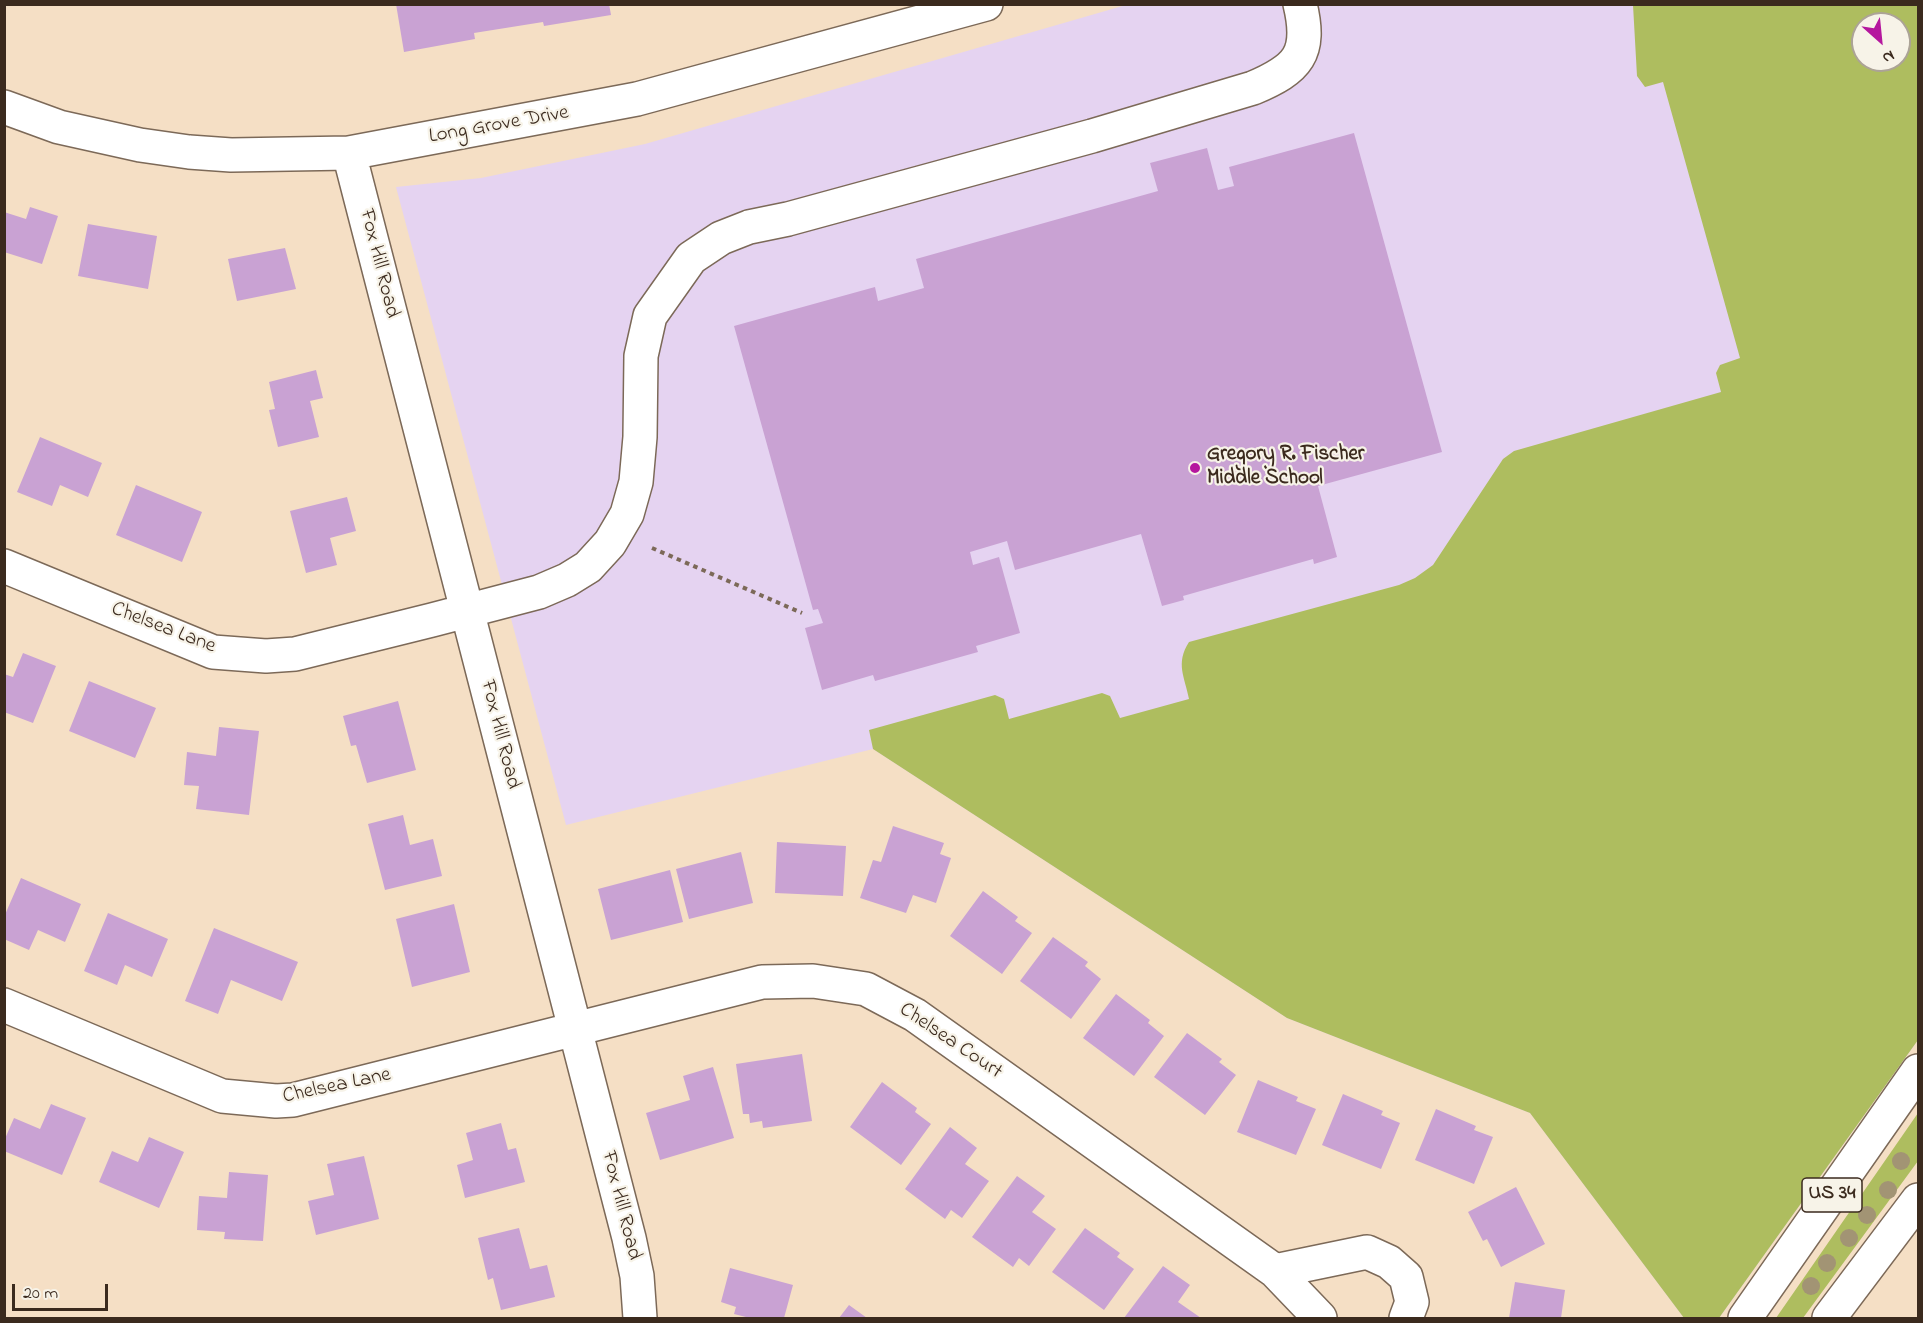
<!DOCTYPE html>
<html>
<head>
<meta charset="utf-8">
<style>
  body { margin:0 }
  #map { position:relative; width:1923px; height:1323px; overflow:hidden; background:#f5dfc5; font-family:"Indie Flower",sans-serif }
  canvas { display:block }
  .frame { position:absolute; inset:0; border:6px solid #3b2a1e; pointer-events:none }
  .north { position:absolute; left:1851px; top:12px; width:60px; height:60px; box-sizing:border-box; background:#f7f3e8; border:2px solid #aca397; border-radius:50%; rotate:153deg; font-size:16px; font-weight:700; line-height:24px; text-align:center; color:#3b2a1e }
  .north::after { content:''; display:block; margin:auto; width:21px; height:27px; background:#b5179e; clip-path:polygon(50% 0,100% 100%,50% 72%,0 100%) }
  .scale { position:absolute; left:12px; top:1284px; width:96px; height:27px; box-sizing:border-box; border:3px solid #3b2a1e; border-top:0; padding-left:8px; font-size:18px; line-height:21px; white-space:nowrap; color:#3b2a1e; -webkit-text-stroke:4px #f7f3e8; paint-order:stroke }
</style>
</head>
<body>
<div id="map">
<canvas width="1923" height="1323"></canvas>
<div class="frame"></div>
<div class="north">N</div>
<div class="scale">20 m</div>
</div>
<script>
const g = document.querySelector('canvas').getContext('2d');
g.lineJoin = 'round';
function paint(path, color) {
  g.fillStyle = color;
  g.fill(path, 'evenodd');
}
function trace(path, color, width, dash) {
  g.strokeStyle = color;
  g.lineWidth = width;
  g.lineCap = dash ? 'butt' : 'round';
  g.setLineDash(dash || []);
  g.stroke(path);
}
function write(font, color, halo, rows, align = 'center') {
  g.font = font + ' "Indie Flower",sans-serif';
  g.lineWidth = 4.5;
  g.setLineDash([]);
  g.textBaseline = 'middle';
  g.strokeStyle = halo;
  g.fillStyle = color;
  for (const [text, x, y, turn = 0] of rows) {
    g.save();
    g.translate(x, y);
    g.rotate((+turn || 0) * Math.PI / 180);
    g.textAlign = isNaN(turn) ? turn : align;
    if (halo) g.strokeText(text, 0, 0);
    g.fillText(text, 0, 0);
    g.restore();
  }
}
paint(new Path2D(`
  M1126 5H1918V1040L1719 1318H1684L1530 1113 1287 1018 873 749 566 825 396 187 481 178 645 144ZM1863 24H1899V60H1863Z`), '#e5d3f1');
paint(new Path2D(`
  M1633 5H1918V1040L1719 1318H1684L1530 1113 1287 1018 873 749 869 730 995 695 1004 699 1009 719 1102 693 1110 696 1120 718 1189 699C1185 677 1175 664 1189 642L1399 585 1415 578 1433 565 1503 459 1514 451 1721 392 1716 373 1720 365 1740 358 1663 82 1645 87 1637 76ZM1863 24H1899V60H1863Z
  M1918 1113V1161L1803 1318H1776Z`), '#aebd5f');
paint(new Path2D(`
  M396 4H609L611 15 544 26 543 22 474 33 475 39 404 52Z
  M1354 133 1442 452 1318 486 1337 557 1314 564 1313 559 1183 596 1184 600 1162 606 1141 534 1015 570 1007 541 970 552 973 565 999 557 1020 633 976 646 978 652 875 681 873 675 822 690 805 628 823 623 818 609 813 610 734 326 875 287 878 301 924 288 916 259 1158 191 1150 163 1207 148 1218 190 1234 186 1229 167Z
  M30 207 58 216 42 264 4 252V212L26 219Z
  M88 224 157 236 148 289 78 276Z
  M285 248 296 289 237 301 228 259Z
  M316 370 323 398 310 401 319 437 278 447 269 410 275 409 269 382Z
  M40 437 102 463 88 497 60 485 52 506 17 492Z
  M136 485 202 512 182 562 116 535Z
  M347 497 356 531 330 538 337 565 306 573 290 511Z
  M23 653 56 666 33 723 4 712V674L13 677Z
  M89 681 156 708 135 758 69 731Z
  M398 701 416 770 367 783 356 745 351 746 343 716Z
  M219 727 259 731 249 815 196 809 199 786 184 785 187 752 216 756Z
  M403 815 410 845 433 839 442 876 385 890 368 824Z
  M893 826 944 843 940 854 951 858 936 903 913 895 906 913 860 898 873 860 881 862Z
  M777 842 846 846 843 896 775 893Z
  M741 852 753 903 689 919 676 869Z
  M670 870 683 922 611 940 598 889Z
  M21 878 81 904 65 942 38 930 29 950 4 939V917Z
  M983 891 1018 917 1015 921 1032 933 1002 974 950 936Z
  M454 904 470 972 412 987 396 919Z
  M108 913 168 939 152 977 125 965 117 985 84 971Z
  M214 928 298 962 282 1001 231 980 218 1014 185 1001Z
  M1053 937 1088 962 1085 966 1101 979 1071 1019 1020 981Z
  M1116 994 1150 1020 1148 1023 1164 1036 1134 1076 1083 1038Z
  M1187 1033 1222 1059 1219 1062 1236 1075 1205 1115 1154 1077Z
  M802 1054 812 1121 763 1128 762 1121 750 1123 749 1114H743L736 1064Z
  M713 1067 734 1138 660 1160 646 1113 690 1100 683 1076Z
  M1258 1080 1298 1097 1296 1101 1316 1109 1296 1155 1237 1132Z
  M882 1082 917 1108 915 1112 931 1124 901 1165 850 1127Z
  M1343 1094 1383 1111 1381 1115 1400 1123 1381 1169 1322 1145Z
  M51 1104 86 1118 62 1175 4 1151V1141L14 1118 40 1129Z
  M1436 1109 1476 1126 1474 1130 1493 1137 1474 1184 1415 1160Z
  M501 1123 508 1150 516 1148 525 1182 465 1198 457 1165 473 1160 466 1133Z
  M950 1127 977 1148 965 1164 989 1181 962 1218 951 1210 945 1219 905 1189Z
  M149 1137 184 1152 159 1208 99 1182 112 1151 138 1162Z
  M364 1156 379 1219 316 1235 308 1201 334 1195 327 1164Z
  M229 1172 268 1175 263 1241 224 1239 225 1232 197 1230 199 1196 227 1198Z
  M1017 1176 1045 1196 1032 1212 1056 1229 1029 1266 1019 1258 1013 1267 972 1237Z
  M1516 1187 1545 1244 1501 1267 1487 1239 1483 1241 1468 1212Z
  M519 1228 530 1269 547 1265 555 1297 501 1310 493 1278 488 1280 478 1238Z
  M1085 1228 1120 1253 1117 1257 1134 1269 1104 1310 1052 1272Z
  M1163 1266 1190 1285 1178 1302 1201 1318H1124Z
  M730 1268 793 1285 784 1318H750L734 1314 736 1307 721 1302Z
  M1515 1282 1565 1290 1561 1318H1509Z
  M849 1305 867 1318H839Z`), '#c9a2d3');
const minor = new Path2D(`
  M4 107 59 127 140 145 189 152 231 155 349 153 637 99 986 4
  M349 153 629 1238 637 1276 640 1318
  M4 566 213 652 266 656 295 654 432 620 539 592 567 580 588 567 610 543 627 514 636 482 640 437 641 356 650 316 691 258 721 238 749 227 788 219 1092 136 1253 88C1298 69 1312 54 1300 4
  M4 1005 222 1096 276 1101 293 1100 762 982 813 981 866 989 915 1015 1275 1271 1320 1318
  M1275 1271 1367 1252 1389 1262 1406 1277 1412 1302 1406 1318`);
const major = new Path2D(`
  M1745 1318 1918 1071
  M1829 1318 1918 1200`);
trace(minor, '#7c6958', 36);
trace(major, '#7c6958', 36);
trace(new Path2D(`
  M652 548 802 613`), '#7c6958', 4, [4.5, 4.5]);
trace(minor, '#fff', 33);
trace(major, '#fff', 33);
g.fillStyle = '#a29474';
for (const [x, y] of [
  [1901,1161],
  [1888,1190],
  [1867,1215],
  [1849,1238],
  [1827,1263],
  [1811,1286]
]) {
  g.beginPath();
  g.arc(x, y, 9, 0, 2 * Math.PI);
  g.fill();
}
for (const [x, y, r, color] of [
  [1195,468,6,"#b5179e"]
]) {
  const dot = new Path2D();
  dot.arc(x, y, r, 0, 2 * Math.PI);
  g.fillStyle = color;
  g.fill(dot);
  trace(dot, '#f7f3e8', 2);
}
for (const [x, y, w] of [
  [1832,1195,60]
]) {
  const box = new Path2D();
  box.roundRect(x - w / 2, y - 17, w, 34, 4.5);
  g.fillStyle = '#f7f3e8';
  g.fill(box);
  trace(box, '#3b2a1e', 1.5);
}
write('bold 20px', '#3b2a1e', null, [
  ["US 34",1832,1195]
]);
write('21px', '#3b2a1e', '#f7f3e8', [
  ["Long Grove Drive",499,126,-10],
  ["Fox Hill Road",378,264,76],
  ["Chelsea Lane",163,629,21],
  ["Fox Hill Road",499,735,76],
  ["Chelsea Court",950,1042,34],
  ["Chelsea Lane",337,1087,-12],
  ["Fox Hill Road",620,1206,76]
]);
write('bold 21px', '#3b2a1e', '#f7f3e8', [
  ["Gregory R. Fischer",1207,456],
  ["Middle School",1207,480]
], 'left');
</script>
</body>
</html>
